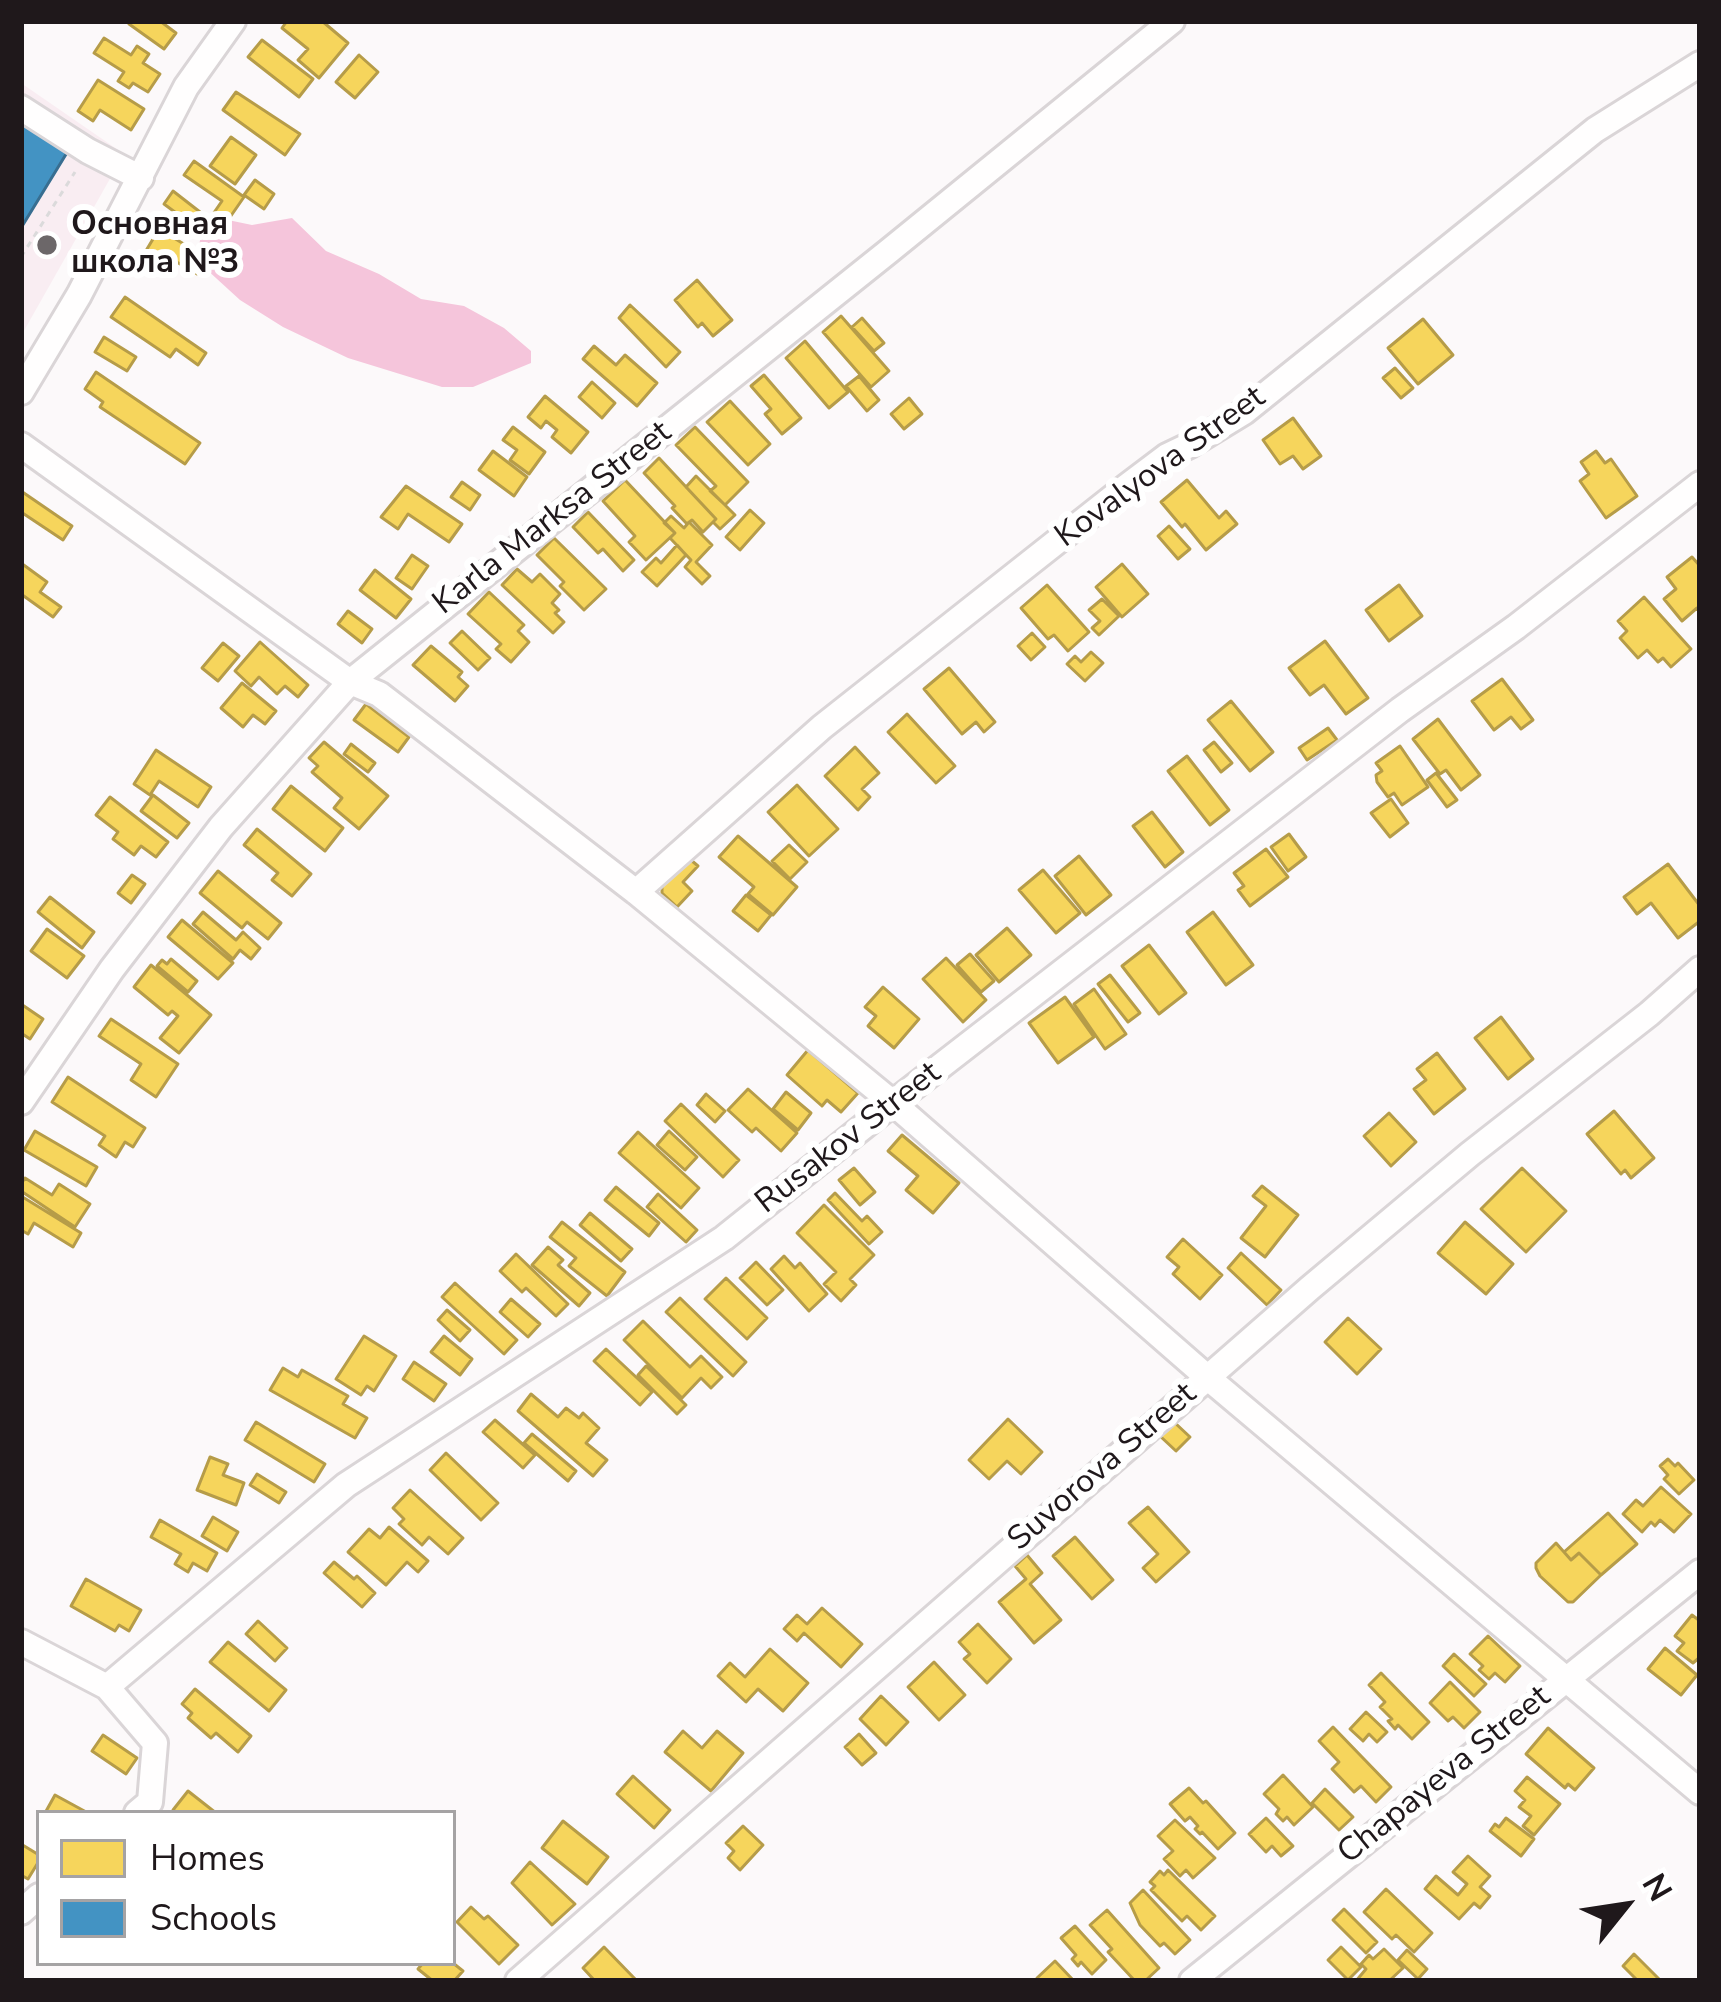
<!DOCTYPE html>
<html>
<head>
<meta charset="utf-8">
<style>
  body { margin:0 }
  #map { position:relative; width:1721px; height:2002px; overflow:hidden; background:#fcf9fa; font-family:"Nunito Sans",sans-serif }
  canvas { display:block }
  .frame { position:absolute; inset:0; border:24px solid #1f181b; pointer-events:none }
  .legend { position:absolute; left:36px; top:1810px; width:420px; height:156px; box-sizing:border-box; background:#fff; border:3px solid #a5a3a4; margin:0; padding:15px 21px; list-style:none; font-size:36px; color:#1f181b }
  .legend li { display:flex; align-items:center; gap:24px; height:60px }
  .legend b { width:60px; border:3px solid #a5a3a4 }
  .north { position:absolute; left:1565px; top:1846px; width:120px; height:120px; -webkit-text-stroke:9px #fff; paint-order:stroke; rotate:60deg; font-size:33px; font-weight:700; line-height:48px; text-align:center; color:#1f181b }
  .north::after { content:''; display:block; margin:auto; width:42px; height:54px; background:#1f181b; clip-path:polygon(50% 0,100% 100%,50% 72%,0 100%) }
</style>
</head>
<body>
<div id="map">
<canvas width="1721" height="2002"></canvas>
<div class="frame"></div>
<ul class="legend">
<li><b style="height:33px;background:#f6d55c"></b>Homes</li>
<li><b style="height:33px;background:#4393c3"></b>Schools</li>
</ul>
<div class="north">N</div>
</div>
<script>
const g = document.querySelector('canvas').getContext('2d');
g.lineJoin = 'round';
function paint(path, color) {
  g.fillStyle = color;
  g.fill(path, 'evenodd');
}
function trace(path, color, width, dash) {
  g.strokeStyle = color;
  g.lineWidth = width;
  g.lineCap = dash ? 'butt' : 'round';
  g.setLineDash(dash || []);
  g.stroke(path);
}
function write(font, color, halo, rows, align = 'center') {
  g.font = font + ' "Nunito Sans",sans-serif';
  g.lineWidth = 12;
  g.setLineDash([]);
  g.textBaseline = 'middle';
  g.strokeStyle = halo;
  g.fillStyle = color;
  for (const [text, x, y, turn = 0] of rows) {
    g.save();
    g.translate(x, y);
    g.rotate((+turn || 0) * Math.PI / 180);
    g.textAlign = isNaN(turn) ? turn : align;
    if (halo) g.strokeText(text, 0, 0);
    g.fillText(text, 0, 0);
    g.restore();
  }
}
paint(new Path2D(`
  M21 83 124 154 21 336Z`), '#f9edf2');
paint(new Path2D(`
  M292 218 326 251 379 274 421 299 464 306 504 328 531 351V363L473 387H442L348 358 283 327 240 300 205 268 209 258 199 245 203 227 228 220 252 225Z`), '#f5c5db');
const homes = new Path2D(`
  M132 21H160L176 33 164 49 129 24Z
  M287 21H322L348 43 319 78 298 60 308 49 282 28Z
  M104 38 131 55 137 46 149 54 143 63 160 74 148 92 133 83 129 88 118 81 124 72 94 53Z
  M262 40 313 79 299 97 248 57Z
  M359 55 378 72 355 98 336 82Z
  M98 80 144 109 131 130 100 110 93 121 78 111Z
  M236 92 300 134 285 155 223 110Z
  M231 137 256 155 235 184 210 166Z
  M194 161 244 197 226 223 213 214 222 201 184 175Z
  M255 180 274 194 264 209 244 195Z
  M173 191 200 212 191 224 164 204Z
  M159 229 207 258 197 274 175 261 169 270 144 254Z
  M697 280 732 320 713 336 702 323 698 327 675 300Z
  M125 297 206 353 198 365 176 349 170 357 111 317Z
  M630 305 680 352 666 367 619 318Z
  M841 316 889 371 871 387 823 332Z
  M862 318 884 343 874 351 852 327Z
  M1423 319 1453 355 1418 384 1388 348Z
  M104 337 136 357 127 371 95 352Z
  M805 341 848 392 829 408 786 358Z
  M594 346 616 365 625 355 657 383 637 406 583 359Z
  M1395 368 1413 388 1401 398 1383 378Z
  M96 372 200 443 185 464 100 407 103 402 85 389Z
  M764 375 801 418 782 434 765 414 771 409 751 386Z
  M859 376 879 400 867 411 846 386Z
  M592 382 615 403 602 418 579 397Z
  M545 396 588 432 571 453 552 437 557 430 546 421 541 428 528 417Z
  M909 398 922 414 904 429 891 414Z
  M730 401 770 444 748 465 707 422Z
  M1293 418 1321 456 1303 469 1293 456 1280 464 1263 440Z
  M513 427 545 452 529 474 510 460 517 450 503 440Z
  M695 427 748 482 725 505 710 491 716 486 676 445Z
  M493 451 527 477 514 496 479 470Z
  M1596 451 1605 463 1611 459 1637 496 1606 518 1580 481 1589 474 1581 462Z
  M659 458 716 519 703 532 692 520 687 524 672 508 675 506 644 473Z
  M696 476 735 515 720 529 713 522 716 519 686 487Z
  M625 480 675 533 646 560 629 542 635 536 603 501Z
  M1187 480 1219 518 1226 511 1237 524 1206 550 1185 524 1182 527 1161 502Z
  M462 482 480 495 470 510 451 497Z
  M406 486 462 524 449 542 408 514 398 529 381 517Z
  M21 491 72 526 63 540 21 512Z
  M750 510 764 523 740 550 726 537Z
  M588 512 634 560 623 571 603 549 598 553 573 527Z
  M671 516 684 528 689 522 712 545 696 562 710 576 702 584 685 567 691 560 670 538 675 533 664 523Z
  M1169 526 1190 549 1178 559 1158 536Z
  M554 538 606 589 584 610 560 586 564 582 537 555Z
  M677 545 686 555 657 586 642 572 656 558 661 563Z
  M412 555 428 566 412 589 396 578Z
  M1692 557 1700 566V612L1697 608 1682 621 1664 599 1676 589 1667 577Z
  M21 563 47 582 40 592 61 607 53 617 21 594Z
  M1122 564 1148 594 1122 617 1096 587Z
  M517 569 532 582 540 574 560 594 552 603 559 610 555 613 564 622 553 633 502 585Z
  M375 570 411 599 396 618 360 590Z
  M1047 585 1089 632 1068 651 1054 635 1048 639 1021 608Z
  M1399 585 1422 616 1389 641 1366 610Z
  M489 592 524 625 518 631 529 642 511 662 496 649 501 644 468 614Z
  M1644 597 1691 649 1671 667 1663 658 1658 662 1647 650 1638 658 1620 638 1627 631 1618 621Z
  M1102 599 1119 616 1099 635 1092 628 1100 621 1089 610Z
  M348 611 372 629 362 643 338 624Z
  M462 631 490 658 478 670 450 643Z
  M1032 633 1045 647 1031 660 1018 646Z
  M1325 641 1368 698 1346 714 1324 685 1310 695 1289 668Z
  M260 642 308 685 298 697 285 686 277 694 259 677 251 686 235 671Z
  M223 643 239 656 218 681 202 668Z
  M431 646 462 672 458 677 468 686 455 701 413 665Z
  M1091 652 1103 663 1085 681 1067 664 1075 656 1081 662Z
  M949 668 995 722 984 732 976 722 962 734 924 689Z
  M1502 679 1533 720 1521 729 1511 717 1494 730 1472 701Z
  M242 683 276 711 265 724 253 715 243 727 221 708Z
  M1231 701 1273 752 1250 771 1208 720Z
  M366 704 409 737 398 752 354 720Z
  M907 714 955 766 936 783 888 732Z
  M1438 719 1480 775 1461 790 1446 770 1440 774 1413 739Z
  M1328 728 1337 740 1307 760 1299 748Z
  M324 742 388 796 359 829 334 808 342 798 312 772 318 766 309 758Z
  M1214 742 1232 763 1221 772 1204 750Z
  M351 744 375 763 368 772 344 754Z
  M1400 746 1428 787 1402 805 1394 793 1388 797 1377 782 1376 775 1382 771 1376 763Z
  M855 747 879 773 862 789 870 797 858 810 825 776Z
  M156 750 211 787 198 807 159 781 150 795 134 784Z
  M1187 756 1229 810 1210 825 1168 771Z
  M1436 773 1457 800 1447 807 1427 780Z
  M797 785 838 829 809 856 768 812Z
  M291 786 343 828 325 851 273 809Z
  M153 795 189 823 177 838 141 811Z
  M110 797 168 842 156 857 141 846 134 855 113 839 118 832 96 815Z
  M1391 799 1408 823 1390 837 1371 813Z
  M1152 812 1183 852 1165 867 1133 826Z
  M257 829 311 874 292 896 272 880 278 873 244 845Z
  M1289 834 1306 857 1288 871 1271 847Z
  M738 836 797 887 773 915 748 894 754 887 719 857Z
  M789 845 807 862 790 879 772 861Z
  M1266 849 1288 877 1250 906 1238 890 1244 886 1234 873Z
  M685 855 698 866 683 882 692 891 677 907 662 893V880Z
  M1079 856 1111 895 1086 915 1055 876Z
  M1668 864 1700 906V921L1678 938 1651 903 1637 914 1624 897Z
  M1043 870 1080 913 1056 933 1019 890Z
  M218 871 281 923 268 939 247 922 242 928 200 893Z
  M132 875 145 884 131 903 118 893Z
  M746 895 771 915 758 931 733 911Z
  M50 897 94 932 82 948 38 912Z
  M203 912 236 940 243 932 260 948 251 959 240 950 233 959 193 924Z
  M1213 912 1253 965 1226 985 1187 932Z
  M182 920 233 963 218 979 168 937Z
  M1007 928 1031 955 999 982 976 955Z
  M47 929 84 956 67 978 31 951Z
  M1149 945 1186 993 1159 1014 1122 966Z
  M970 954 994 981 981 992 957 965Z
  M946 958 986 1000 963 1022 923 979Z
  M171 959 197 981 188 992 157 966 162 960 167 964Z
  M151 965 211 1015 179 1053 160 1038 178 1016 172 1011 168 1015 134 987Z
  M1110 975 1140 1013 1128 1022 1098 984Z
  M883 987 919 1019 894 1048 868 1026 876 1016 865 1007Z
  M1094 989 1126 1034 1105 1049 1074 1004Z
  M1065 997 1094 1037 1058 1063 1029 1023Z
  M21 1004 43 1019 30 1039 21 1033Z
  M1501 1017 1533 1059 1508 1079 1475 1038Z
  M111 1019 178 1064 156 1097 131 1080 141 1064 99 1036Z
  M808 1050 858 1093 841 1112 827 1100 822 1106 787 1075Z
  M1437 1053 1465 1089 1434 1114 1414 1089 1426 1080 1417 1069Z
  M68 1077 145 1128 133 1147 125 1142 116 1157 99 1145 105 1136 52 1102Z
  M748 1089 797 1133 781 1151 756 1128 752 1132 728 1110Z
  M786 1092 811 1113 798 1130 773 1109Z
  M706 1094 725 1111 715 1122 697 1105Z
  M681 1104 739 1160 723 1177 665 1121Z
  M1614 1111 1654 1158 1631 1178 1625 1170 1621 1174 1587 1134Z
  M1389 1113 1416 1142 1391 1166 1364 1136Z
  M35 1131 97 1167 86 1186 24 1150Z
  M669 1131 697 1157 685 1170 657 1145Z
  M638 1132 699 1188 681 1208 619 1153Z
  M902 1135 959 1183 933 1213 906 1190 918 1176 888 1151Z
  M854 1168 875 1192 860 1205 839 1180Z
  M1522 1168 1566 1211 1526 1252 1481 1209Z
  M25 1178 52 1195 59 1184 90 1204 75 1227 21 1191V1184Z
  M1262 1186 1298 1215 1265 1257 1241 1238 1266 1206 1253 1196Z
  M616 1187 659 1223 649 1236 605 1200Z
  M835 1193 862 1221 867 1216 882 1232 869 1244 828 1200Z
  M658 1194 697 1230 686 1242 647 1207Z
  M21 1196 81 1233 73 1247 34 1223 28 1234 21 1230Z
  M824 1205 874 1255 850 1279 856 1285 841 1301 824 1284 836 1272 797 1233Z
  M590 1213 632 1249 621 1261 580 1225Z
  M562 1222 625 1272 607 1296 569 1266 576 1258 550 1237Z
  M1465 1222 1513 1264 1486 1294 1438 1253Z
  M1183 1239 1222 1275 1200 1299 1173 1274 1179 1267 1167 1257Z
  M548 1247 563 1260 558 1265 590 1293 579 1306 532 1265Z
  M1241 1253 1281 1290 1267 1305 1228 1268Z
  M516 1254 568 1304 556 1316 526 1288 522 1292 500 1271Z
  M784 1256 795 1268 800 1263 827 1294 809 1311 771 1269Z
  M756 1262 783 1290 767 1305 740 1278Z
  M726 1278 767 1318 747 1339 705 1299Z
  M455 1283 517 1340 504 1354 442 1297Z
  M680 1298 746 1362 733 1376 666 1312Z
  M511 1299 540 1324 528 1337 500 1312Z
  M447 1310 470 1330 460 1341 438 1320Z
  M1348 1318 1381 1349 1357 1374 1325 1342Z
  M643 1321 690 1367 701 1356 722 1377 711 1388 701 1378 682 1398 624 1340Z
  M364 1336 396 1356 374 1391 367 1386 361 1395 336 1379Z
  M444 1336 472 1359 460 1375 431 1352Z
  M606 1349 652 1392 640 1405 594 1361Z
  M414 1362 446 1384 434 1401 403 1379Z
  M646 1366 686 1405 677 1414 638 1375Z
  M283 1368 298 1377 302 1370 348 1396 343 1404 367 1418 355 1438 270 1390Z
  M531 1394 558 1417 566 1408 579 1418 583 1413 599 1428 586 1443 607 1460 593 1476 518 1411Z
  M1008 1419 1042 1452 1021 1474 1007 1461 989 1479 969 1460Z
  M495 1420 535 1455 523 1468 483 1432Z
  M256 1422 325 1464 314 1482 245 1440Z
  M1174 1422 1190 1437 1176 1451 1160 1436Z
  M532 1434 576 1471 568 1481 524 1443Z
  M446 1453 498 1503 481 1520 430 1470Z
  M210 1457 228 1464 223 1475 244 1483 236 1505 197 1490Z
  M1668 1459 1675 1466 1678 1463 1694 1480 1679 1494 1664 1479 1668 1475 1660 1466Z
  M257 1474 286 1492 279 1503 250 1485Z
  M1661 1487 1691 1514 1674 1532 1660 1520 1655 1526 1651 1522 1642 1532 1623 1514 1636 1500 1643 1506Z
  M410 1490 463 1538 448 1554 429 1537 422 1545 399 1524 404 1519 393 1508Z
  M1148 1507 1189 1552 1156 1582 1143 1568 1158 1554 1129 1523Z
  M1608 1513 1637 1544 1601 1575 1579 1553 1571 1560 1564 1552Z
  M213 1517 238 1532 227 1551 202 1536Z
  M160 1520 217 1553 207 1571 193 1563 188 1572 175 1564 181 1554 151 1537Z
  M389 1527 428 1561 418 1572 407 1562 386 1585 348 1552 369 1529 380 1538Z
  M1075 1537 1113 1580 1092 1599 1053 1556Z
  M1556 1543 1571 1560 1579 1553 1601 1575 1573 1602H1568L1540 1576 1536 1568V1563Z
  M1027 1555 1042 1573 1030 1584 1061 1620 1034 1643 999 1602 1026 1579 1015 1566Z
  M334 1562 354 1579 357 1576 375 1593 362 1607 324 1573Z
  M86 1579 141 1610 129 1631 119 1625 115 1631 71 1606Z
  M822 1608 862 1644 841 1667 804 1633 797 1641 784 1629 797 1615 807 1624Z
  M1692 1615 1700 1621V1657L1693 1663 1677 1651 1684 1643 1675 1636Z
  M258 1621 287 1648 275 1661 246 1634Z
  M978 1624 1011 1659 987 1683 964 1659 970 1654 959 1642Z
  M1488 1636 1520 1666 1505 1682 1495 1673 1489 1679 1479 1670 1483 1666 1470 1654Z
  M228 1642 286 1690 269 1711 210 1662Z
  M1665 1648 1697 1675 1681 1695 1648 1669Z
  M770 1649 808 1683 783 1711 758 1689 746 1702 718 1676 730 1663 745 1677Z
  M1454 1654 1486 1684 1474 1696 1443 1666Z
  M934 1662 965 1695 939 1720 908 1687Z
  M1381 1673 1429 1722 1412 1739 1398 1725 1395 1729 1388 1721 1392 1719 1380 1707 1385 1702 1369 1685Z
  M1450 1682 1480 1712 1464 1728 1453 1717 1448 1721 1430 1703Z
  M195 1689 251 1736 238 1752 216 1733 211 1738 188 1718 192 1713 182 1704Z
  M881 1696 908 1722 886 1745 860 1719Z
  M1366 1712 1387 1732 1377 1742 1369 1734 1363 1741 1350 1729Z
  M1333 1727 1391 1787 1376 1802 1361 1786 1354 1792 1332 1769 1339 1762 1319 1741Z
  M1548 1728 1594 1768 1575 1790 1568 1784 1565 1788 1526 1754Z
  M683 1731 702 1748 717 1731 743 1753 711 1791 665 1752Z
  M859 1734 876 1753 862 1765 845 1747Z
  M103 1735 137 1758 126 1774 92 1751Z
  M1283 1775 1313 1807 1294 1825 1287 1817 1283 1821 1276 1814 1279 1809 1264 1794Z
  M633 1776 670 1810 654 1828 617 1794Z
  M1527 1777 1560 1804 1534 1835 1523 1826 1531 1816 1519 1807 1525 1800 1515 1791Z
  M1189 1788 1203 1803 1206 1801 1235 1833 1218 1849 1202 1832 1200 1834 1195 1829 1198 1826 1190 1817 1185 1821 1170 1804Z
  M1325 1789 1353 1817 1339 1830 1312 1803Z
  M188 1791 216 1813H177L173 1810Z
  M55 1795 88 1813H45Z
  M1266 1818 1293 1846 1281 1856 1272 1846 1266 1852 1249 1834Z
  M1506 1818 1534 1839 1521 1856 1490 1831 1495 1824 1499 1827Z
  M1175 1820 1215 1858 1193 1878 1186 1870 1180 1876 1164 1859 1173 1851 1158 1836Z
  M563 1821 608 1857 587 1884 542 1848Z
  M743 1826 763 1845 740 1870 728 1858 734 1851 726 1843Z
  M21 1844 39 1855V1861L28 1879 21 1875Z
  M1468 1856 1490 1876 1480 1887 1490 1896 1480 1908 1474 1903 1459 1919 1425 1889 1436 1876 1458 1895 1467 1884 1453 1872Z
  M530 1862 575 1904 552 1925 512 1883Z
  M1168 1870 1215 1916 1201 1930 1187 1916 1182 1921 1151 1890 1155 1886 1150 1882 1160 1871 1164 1875Z
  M1386 1889 1432 1933 1414 1952 1396 1935 1392 1939 1364 1912Z
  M1143 1890 1190 1940 1175 1954 1164 1943 1160 1946 1140 1925 1130 1903Z
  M471 1907 484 1919 488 1916 518 1945 499 1964 457 1922Z
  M1344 1909 1377 1942 1366 1953 1333 1920Z
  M1107 1910 1159 1968 1145 1981H1135L1108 1952 1112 1949 1090 1925Z
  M1075 1926 1106 1960 1092 1974 1081 1962 1078 1966 1072 1959 1076 1955 1061 1938Z
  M604 1947 637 1981H595L583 1968Z
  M1341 1947 1361 1967 1348 1980 1328 1960Z
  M1384 1949 1403 1968 1389 1981H1356L1366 1969 1361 1964 1369 1955 1373 1959Z
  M1407 1950 1427 1969 1418 1979 1398 1960Z
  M1634 1954 1661 1981H1638L1623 1966Z
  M1055 1961 1074 1981H1040L1037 1978Z
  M423 1963H453L463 1971 454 1981H433L418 1969Z`);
paint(homes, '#f6d55c');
trace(homes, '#b69c48', 3);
const schools = new Path2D(`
  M21 122 68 151 21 228Z`);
paint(schools, '#4393c3');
trace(schools, '#386e91', 3);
const minor = new Path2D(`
  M21 108 88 151 141 178
  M21 392 79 295 186 87 233 21
  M21 445 350 682 379 694 636 892 893 1103 1207 1377 1700 1792
  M636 892 822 727 1126 487 1167 456 1190 445 1244 412 1595 130 1700 64
  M21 1102 112 969 221 827 350 682 889 251 1172 21
  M21 1642 107 1687
  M137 1813 150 1802 155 1743 107 1687 346 1485 724 1238 893 1103 1400 710 1516 627 1700 484
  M21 1912 39 1896
  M518 1981 1310 1288 1470 1154 1649 1014 1700 969
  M1192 1981 1700 1572`);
trace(minor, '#dad5d7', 30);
trace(new Path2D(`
  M21 257 75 172`), '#dbdadb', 3, [6, 6]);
trace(minor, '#fffefe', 24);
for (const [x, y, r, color] of [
  [47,245,12,"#6c6769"]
]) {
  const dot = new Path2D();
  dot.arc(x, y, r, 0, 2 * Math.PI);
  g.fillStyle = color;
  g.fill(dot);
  trace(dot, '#fff', 4.5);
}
write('bold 33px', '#1f181b', '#fff', [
  ["Основная",71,226],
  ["школа №3",71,264]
], 'left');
write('33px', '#1f181b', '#fff', [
  ["Kovalyova Street",1161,468,-36],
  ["Karla Marksa Street",553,519,-38],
  ["Rusakov Street",849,1139,-38],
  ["Suvorova Street",1103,1468,-41],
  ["Chapayeva Street",1445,1776,-39]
]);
</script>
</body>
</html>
